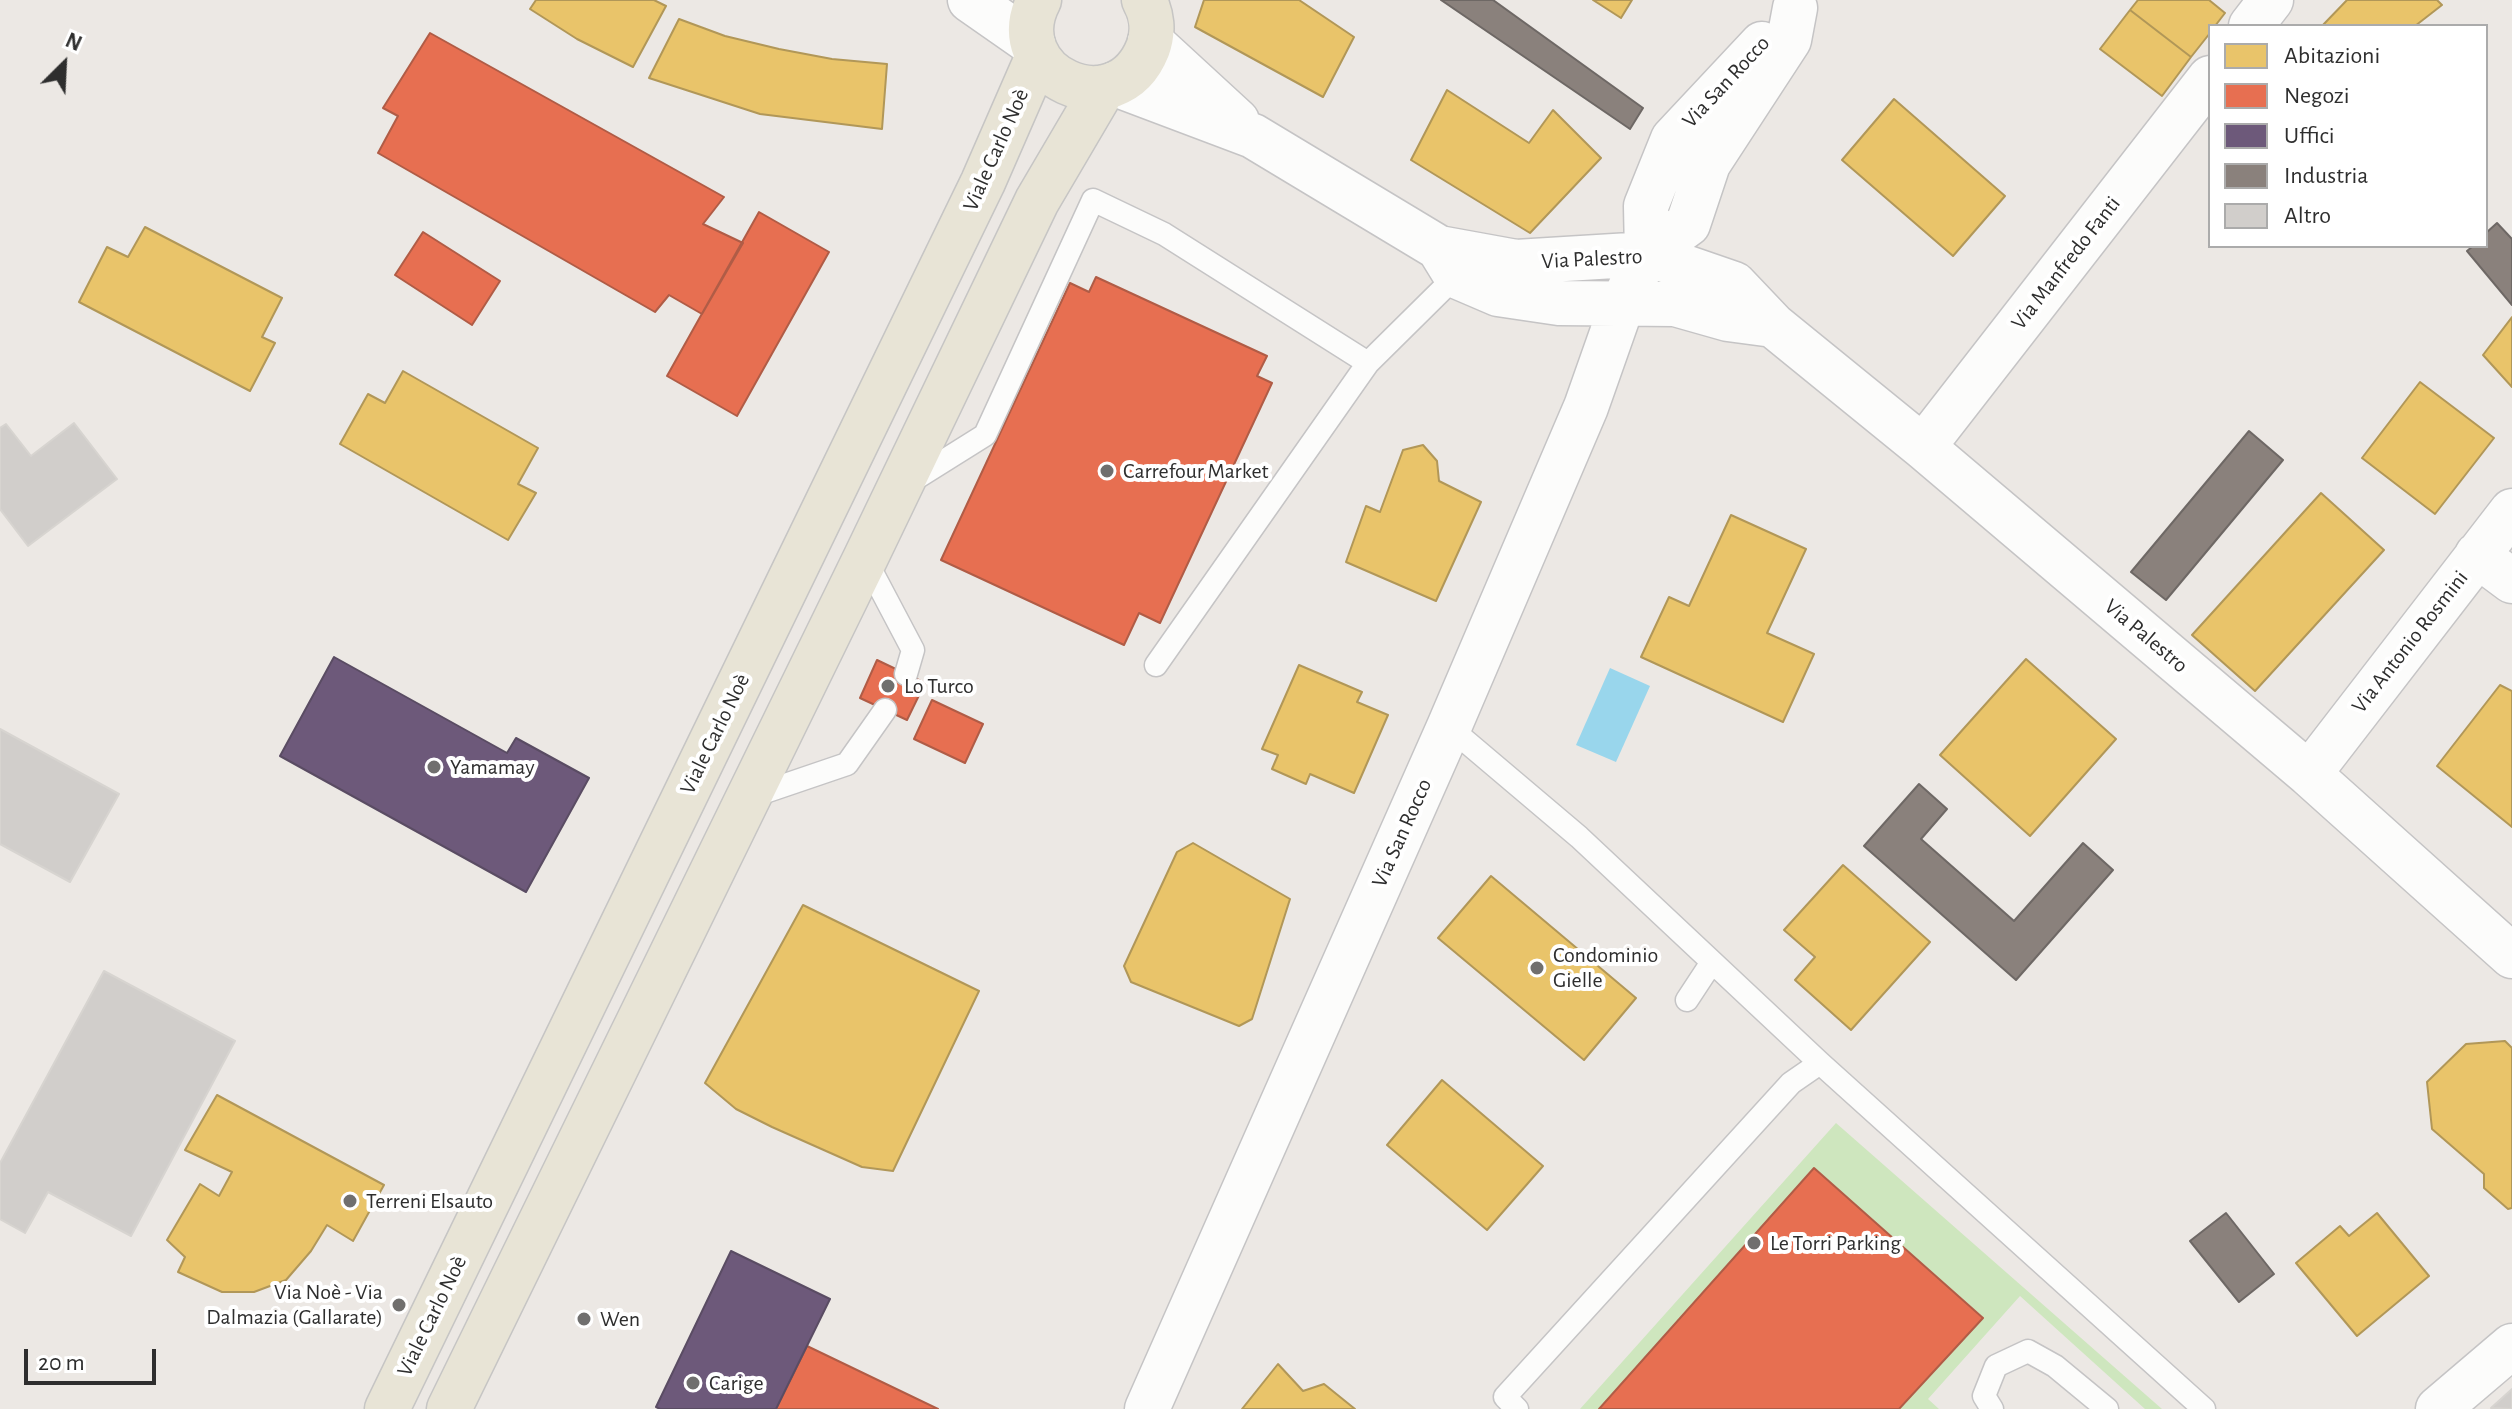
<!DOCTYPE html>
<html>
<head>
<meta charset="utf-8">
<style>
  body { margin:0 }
  #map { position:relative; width:2512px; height:1409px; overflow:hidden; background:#ece8e4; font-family:"Alegreya Sans",sans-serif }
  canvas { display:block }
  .legend { position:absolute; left:2208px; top:24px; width:280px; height:224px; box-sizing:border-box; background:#fff; border:2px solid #ababab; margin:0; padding:10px 14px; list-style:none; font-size:24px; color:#2e2e2e }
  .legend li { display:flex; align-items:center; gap:16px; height:40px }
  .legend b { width:40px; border:2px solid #ababab }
  .north { position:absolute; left:24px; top:24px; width:80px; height:80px; -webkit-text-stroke:6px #fff; paint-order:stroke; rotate:24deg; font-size:22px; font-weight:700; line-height:32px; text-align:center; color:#2e2e2e }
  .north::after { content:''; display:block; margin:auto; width:28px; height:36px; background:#2e2e2e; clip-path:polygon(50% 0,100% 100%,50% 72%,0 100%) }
  .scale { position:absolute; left:24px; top:1349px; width:132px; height:36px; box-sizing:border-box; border:4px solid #2e2e2e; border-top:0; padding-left:10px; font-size:24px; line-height:28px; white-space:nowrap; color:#2e2e2e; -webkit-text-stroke:6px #fff; paint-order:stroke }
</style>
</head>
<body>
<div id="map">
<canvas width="2512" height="1409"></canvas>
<ul class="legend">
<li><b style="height:22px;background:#e9c46a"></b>Abitazioni</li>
<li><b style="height:22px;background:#e76f51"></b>Negozi</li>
<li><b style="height:22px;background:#6d597a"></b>Uffici</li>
<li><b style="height:22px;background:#8a817c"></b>Industria</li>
<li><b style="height:22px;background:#d1cecb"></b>Altro</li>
</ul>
<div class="north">N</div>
<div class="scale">20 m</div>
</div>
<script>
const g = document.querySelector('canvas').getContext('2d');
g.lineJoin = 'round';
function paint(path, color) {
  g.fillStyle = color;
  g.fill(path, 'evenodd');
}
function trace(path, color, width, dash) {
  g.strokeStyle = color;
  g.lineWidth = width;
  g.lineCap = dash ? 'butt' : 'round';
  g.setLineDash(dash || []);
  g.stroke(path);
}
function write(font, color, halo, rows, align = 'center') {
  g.font = font + ' "Alegreya Sans",sans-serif';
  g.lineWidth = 8;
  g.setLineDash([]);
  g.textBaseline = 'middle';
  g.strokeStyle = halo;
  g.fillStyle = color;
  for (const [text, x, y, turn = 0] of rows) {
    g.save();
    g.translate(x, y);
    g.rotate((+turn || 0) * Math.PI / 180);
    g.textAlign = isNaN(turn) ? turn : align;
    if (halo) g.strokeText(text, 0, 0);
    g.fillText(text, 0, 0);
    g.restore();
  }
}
paint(new Path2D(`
  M1836 1123 2162 1409H2145L2020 1296 1928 1399 1939 1409H1899L1983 1317 1814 1168 1599 1409H1580Z`), '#cee6be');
paint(new Path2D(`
  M1610 668 1650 686 1616 762 1576 745Z`), '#99d6ec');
const homes = new Path2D(`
  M536 0H654L666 6 633 67 577 39 530 9Z
  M1204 0H1299L1354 37 1323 97 1195 27Z
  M1593 0H1632L1621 18Z
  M2138 0H2209L2225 13 2215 26H2210V33L2191 57 2130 10Z
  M2347 0H2437L2442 5 2415 26H2322Z
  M2130 10 2191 57 2162 96 2100 49Z
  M679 19 725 36 779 49 832 59 887 64 882 129 760 114 649 78Z
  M1447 90 1529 143 1553 110 1601 158 1530 233 1411 160Z
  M1894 99 2005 196 1953 256 1842 160Z
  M145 227 282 298 262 337 275 343 250 391 79 302 107 247 128 257Z
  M2512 317V387L2483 355Z
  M403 371 538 448 518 484 536 493 508 540 340 444 368 394 385 403Z
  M2420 382 2494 438 2435 514 2362 458Z
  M1423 445 1437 461 1439 481 1481 502 1436 601 1346 562 1366 506 1380 512 1403 450Z
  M2321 493 2384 550 2255 691 2192 635Z
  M1731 515 1806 549 1767 633 1814 654 1783 722 1641 657 1669 597 1689 606Z
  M2026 659 2116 739 2030 836 1940 755Z
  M1299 665 1362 692 1357 702 1388 715 1354 793 1310 774 1306 784 1272 769 1278 755 1262 749Z
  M2500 685 2512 691V827L2437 766Z
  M1193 843 1290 899 1252 1019 1239 1026 1131 982 1124 966 1177 852Z
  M1843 865 1930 942 1851 1030 1795 980 1815 957 1784 930Z
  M1491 876 1636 998 1584 1060 1438 938Z
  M803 905 979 991 893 1171 862 1167 772 1127 736 1109 705 1083Z
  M2505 1041 2512 1048V1208L2508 1209 2484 1188V1174L2432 1129 2427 1082 2466 1044Z
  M1442 1080 1543 1166 1487 1230 1387 1145Z
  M217 1095 384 1185 353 1241 327 1225 311 1251 286 1280 254 1292H222L178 1272 185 1257 167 1240 200 1184 219 1196 232 1172 185 1150Z
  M2377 1213 2429 1276 2357 1336 2296 1263 2340 1226 2349 1236Z
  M1278 1364 1303 1391 1324 1384 1355 1409H1242Z`);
paint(homes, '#e9c46a');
trace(homes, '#b19758', 2);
const shops = new Path2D(`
  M430 33 724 197 703 224 743 243 702 314 669 295 655 312 378 153 398 116 383 108Z
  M759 212 829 252 737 416 667 376Z
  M423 232 500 281 472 325 395 275Z
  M1096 277 1267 356 1257 376 1272 383 1160 623 1139 613 1124 645 941 560 1070 283 1089 292Z
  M877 660 925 683 907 720 860 698Z
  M932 700 983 724 965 763 914 739Z
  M1814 1168 1983 1318 1899 1409H1599Z
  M807 1346 938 1409H776Z`);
paint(shops, '#e76f51');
trace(shops, '#b05c46', 2);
const offices = new Path2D(`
  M334 657 507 753 516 738 589 778 526 892 280 756Z
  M731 1251 830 1299 776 1409H660L656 1407Z`);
paint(offices, '#6d597a');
trace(offices, '#5a4c63', 2);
const industry = new Path2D(`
  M1441 0H1493L1643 108 1630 129Z
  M2497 223 2512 239V305L2467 251 2473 246H2486V233Z
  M2249 431 2283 460 2166 600 2131 572Z
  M1919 784 1947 809 1921 839 2014 921 2083 843 2113 870 2016 980 1864 846Z
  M2226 1213 2274 1274 2239 1302 2190 1241Z`);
paint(industry, '#8a817c');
trace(industry, '#6e6865', 2);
const building = new Path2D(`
  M74 423 117 479 28 546 0 509V428L6 424 31 456Z
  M0 729 119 794 70 882 0 844Z
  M104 971 235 1041 131 1236 48 1192 25 1233 0 1219V1163Z
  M2512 1389V1409L2491 1408Z`);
paint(building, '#d1cecb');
trace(building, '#d7d4d0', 2);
const service = new Path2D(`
  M910 482 985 435 1093 200 1164 234 1368 363
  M865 559 913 650 906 674
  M1156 665 1368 363 1456 276
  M1449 727 1579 837 1820 1063 2204 1409
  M750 797 847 764 885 710
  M1687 1000 1712 962
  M1517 1409 1505 1397 1791 1083 1820 1063
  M1992 1409 1984 1396 1996 1366 2028 1351 2055 1366 2107 1409`);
const minor = new Path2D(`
  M2251 26 2271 0
  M1150 41 1237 121
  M1115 84 1253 136 1439 248 1516 262 1647 254 1734 284 1773 325 1923 447 2309 774 2512 956
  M1440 250 1456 276 1498 294 1559 303 1675 304 1728 319 1773 325
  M1647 254 1646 206 1673 139 1762 44
  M1923 447 2210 78
  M2477 555 2512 581
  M2309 774 2512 511
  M1147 1409 1449 727 1586 407 1623 302 1647 254 1688 224 1708 164 1789 40 1795 8
  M2438 1409 2512 1346`);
const tertiary = new Path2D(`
  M970 0 1033 44`);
const primary = new Path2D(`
  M1039 0C1000 74 1116 129 1148 48 1154 32 1152 14 1144 0
  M387 1409 983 182 1038 56
  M449 1409 865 559 1037 201 1104 87`);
trace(service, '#c5c4c5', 25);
trace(minor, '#c5c4c5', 47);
trace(tertiary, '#c5c4c5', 47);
trace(primary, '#c6c5c4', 47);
trace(service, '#fcfcfb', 22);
trace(minor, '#fcfcfb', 44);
trace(tertiary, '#fcfcfb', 44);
trace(primary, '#e8e4d6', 44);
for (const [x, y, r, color] of [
  [1107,471,8,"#706f6e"],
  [888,686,8,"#706f6e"],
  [434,767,8,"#706f6e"],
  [1537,968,8,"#706f6e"],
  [350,1201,8,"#706f6e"],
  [1754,1243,8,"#706f6e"],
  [399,1305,8,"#706f6e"],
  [584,1319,8,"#706f6e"],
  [693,1383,8,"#706f6e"]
]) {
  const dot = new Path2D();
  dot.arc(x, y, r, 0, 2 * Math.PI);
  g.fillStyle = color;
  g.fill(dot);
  trace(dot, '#fff', 3);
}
write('22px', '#2e2e2e', '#fff', [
  ["Via San Rocco",1726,82,-47],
  ["Viale Carlo Noè",996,150,-66],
  ["Via Palestro",1592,259,-3],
  ["Via Manfredo Fanti",2066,263,-52],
  ["Via Palestro",2146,636,40],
  ["Via Antonio Rosmini",2410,642,-52],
  ["Viale Carlo Noè",715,734,-64],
  ["Via San Rocco",1402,833,-66],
  ["Viale Carlo Noè",432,1316,-64]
]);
write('22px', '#2e2e2e', '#fff', [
  ["Carrefour Market",1123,471],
  ["Lo Turco",904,686],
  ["Yamamay",450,767],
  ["Condominio",1553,955],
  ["Gielle",1553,980],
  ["Terreni Elsauto",366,1201],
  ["Le Torri Parking",1770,1243],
  ["Via Noè - Via",383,1292,"right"],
  ["Dalmazia (Gallarate)",383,1317,"right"],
  ["Wen",600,1319],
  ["Carige",709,1383]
], 'left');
</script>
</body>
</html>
